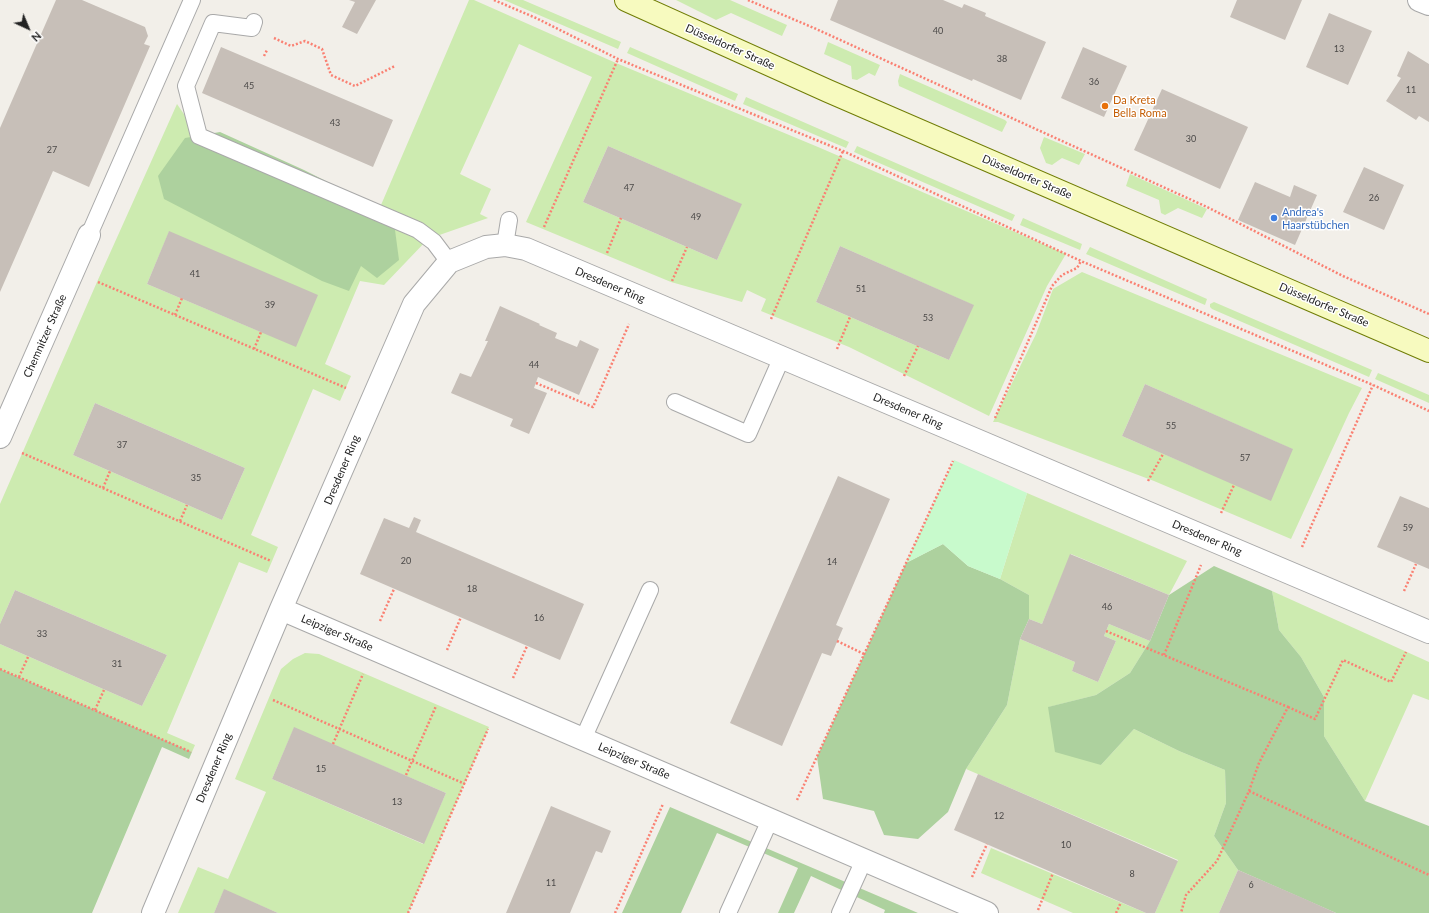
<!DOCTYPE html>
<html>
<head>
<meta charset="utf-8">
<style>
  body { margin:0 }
  #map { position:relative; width:1429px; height:913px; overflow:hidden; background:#f2efe9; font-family:Lato,sans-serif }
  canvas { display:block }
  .north { position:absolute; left:8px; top:8px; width:40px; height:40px; -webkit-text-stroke:3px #fff; paint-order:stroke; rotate:136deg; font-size:11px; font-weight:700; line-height:16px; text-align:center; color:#222 }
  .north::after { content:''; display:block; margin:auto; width:14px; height:18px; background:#222; clip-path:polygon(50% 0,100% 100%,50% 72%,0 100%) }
</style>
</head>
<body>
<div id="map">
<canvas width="1429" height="913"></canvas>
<div class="north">N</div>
</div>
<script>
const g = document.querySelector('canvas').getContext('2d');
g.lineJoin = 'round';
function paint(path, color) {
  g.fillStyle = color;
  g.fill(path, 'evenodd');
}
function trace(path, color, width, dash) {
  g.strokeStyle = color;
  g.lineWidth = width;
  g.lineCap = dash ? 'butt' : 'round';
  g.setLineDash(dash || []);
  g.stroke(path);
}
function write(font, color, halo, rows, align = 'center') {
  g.font = font + ' Lato,sans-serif';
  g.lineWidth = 3;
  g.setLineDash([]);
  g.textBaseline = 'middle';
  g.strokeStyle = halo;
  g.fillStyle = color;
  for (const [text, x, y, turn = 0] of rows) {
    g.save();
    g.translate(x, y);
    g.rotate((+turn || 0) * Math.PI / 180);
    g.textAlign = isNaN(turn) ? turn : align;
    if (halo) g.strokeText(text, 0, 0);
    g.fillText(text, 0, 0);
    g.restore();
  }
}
paint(new Path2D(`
  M469 0H474L616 63 818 147 1066 254 1047 286 989 416 849 347 761 311 766 299 747 290 742 302 671 282 526 222 592 77 519 44 460 174 491 189 480 214 488 218 428 239 384 285 360 281 325 364 351 376 340 401 313 389 251 535 278 547 267 573 239 562 167 733 195 745 192 752 0 669V644L142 706 167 655 15 590 0 624V504L97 282 177 104 199 136 362 266 393 215 381 205ZM608 146 741 204 717 260 583 202ZM169 232 261 332 147 284ZM840 246 973 305 949 360 816 302ZM95 403 245 468 222 520 73 455Z
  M504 0H523L621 42 618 49Z
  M676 0H730L787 25 782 36 731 13 716 20Z
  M828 42 880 65 875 76 869 73 857 80 852 79 851 66 824 54Z
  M630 47 738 94 735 101 627 53Z
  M900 74 1005 120 1007 122 1002 132 899 86 898 81Z
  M746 97 849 142 846 148 743 104Z
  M1044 137 1085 154 1079 165 1062 158 1052 165 1046 163 1040 148Z
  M857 146 1015 215 1012 221 854 152Z
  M1130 174 1207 209 1202 218 1178 208 1165 215 1161 213 1159 200 1126 186Z
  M1023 218 1082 244 1080 250 1020 225Z
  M1090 247 1207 299 1205 305 1086 254Z
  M1082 272 1362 388 1349 413 1291 539 1154 481 998 422H993L1036 334 1053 289ZM1145 384 1292 449H1293L1196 468 1122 436Z
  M1214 302 1372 370 1369 377 1212 309 1210 307V304Z
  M1378 373 1429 395V403L1375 379Z
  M1027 493 1187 561 1169 595 1071 554 1042 624 1029 619V595L1000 579Z
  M1272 591 1429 662V700L1413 694 1365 801 1324 736V697L1301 657 1279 630Z
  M1109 624 1150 641 1130 673 1096 695 1049 707 1101 765 1134 729 1179 751 1225 770 1226 803 1214 836 1238 870 1219 913H1155L1178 860 966 769 1007 705 1020 639 1075 662 1072 671 1098 682 1116 641 1104 636Z
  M305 653 319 654 489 727 408 913H278L224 890 214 913H178L198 867 228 879 266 792 235 779 281 669 293 659ZM294 728 446 793 423 844 272 779Z
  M991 848 1146 913H1073L981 873Z`), '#cdebb0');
paint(new Path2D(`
  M220 132 304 170 393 215 399 260 377 278 361 266 349 291 322 281 164 199 158 176 185 138Z
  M943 544 968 566 1000 579 1029 595V619L1020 639 1007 705 966 769 948 812 918 839 884 835 874 811 823 799 817 757 906 563Z
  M1214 566 1272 591 1279 630 1301 657 1324 697V736L1365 801 1429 826V913H1336L1238 870 1214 836 1226 803 1225 770 1179 751 1134 729 1101 765 1055 752 1048 707 1096 695 1130 673 1150 641 1169 595Z
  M0 669 192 752 189 759 162 747 92 913H0Z
  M670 807 918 913H884L885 910 811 876 794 913H778L798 868 717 833 681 913H622Z`), '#add19e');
paint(new Path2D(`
  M954 460 1027 493 1000 579 968 566 943 544 906 563Z`), '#c8facc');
paint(new Path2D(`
  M56 0H82L145 27 148 36 144 44 150 46 89 187 53 171 0 292V128Z
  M349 0H376L357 34 342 27 355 2Z
  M838 0H943L962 8 964 4 986 13 985 16 1046 42 1021 100 973 79 972 81 830 20Z
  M1237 0H1302L1285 40 1230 17Z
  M1329 13 1372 31 1348 85 1306 67Z
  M221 47 393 120 373 167 202 93Z
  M1083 47 1127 66 1104 117 1061 98Z
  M1408 51 1429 64V122L1419 116 1416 120 1386 101 1401 78 1397 76Z
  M1162 89 1248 127 1220 189 1134 150Z
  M608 146 742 204 717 260 583 202Z
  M1364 167 1404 185 1384 230 1343 212Z
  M1255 182 1290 197 1294 185 1317 195 1295 245 1238 220Z
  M169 231 318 295 296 347 147 284Z
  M840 246 974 305 949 360 816 302Z
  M500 306 540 324 539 325 557 333 555 338 577 347 580 340 599 349 579 395 538 377 534 388 547 393 529 434 510 426 513 419 451 393 460 373 471 377 488 341H485Z
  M1145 384 1293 449 1271 501 1122 436Z
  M95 403 245 468 222 520 73 455Z
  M838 476 890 499 836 625 843 628 831 656 822 653 782 746 730 723Z
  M1400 496 1429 508V569L1377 547Z
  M414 517 421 520 416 532 584 604 560 660 360 574 384 518 409 528Z
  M1070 554 1169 595 1150 641 1109 624 1104 636 1116 641 1098 682 1072 671 1075 662 1020 639 1029 619 1042 624Z
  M15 590 167 655 142 706 0 644V624Z
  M294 727 446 793 424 844 272 779Z
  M978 774 1178 861 1155 913H1146L954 830Z
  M551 806 611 831 602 853 596 851 570 913H506Z
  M1238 870 1305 899 1336 913H1219Z
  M224 889 278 913H214Z`), '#c7bfb8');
const service = new Path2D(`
  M254 22 252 28 213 23 186 86 199 136 418 230 434 242 449 262
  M89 235 192 0
  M505 245 509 220
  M675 402 748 434 782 357
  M583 739 650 590
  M728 913 770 820
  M840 913 864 860`);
const minor = new Path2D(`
  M1419 0 1429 4
  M0 437 89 235
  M281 609 987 913
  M153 913 281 609 414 304 449 262 486 247 505 245 526 249 1429 632`);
const secondary = new Path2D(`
  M626 0 828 91 1429 351`);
trace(service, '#a9a9a9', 18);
trace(minor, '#a9a9a9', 24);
trace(secondary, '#707d05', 24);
trace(new Path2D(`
  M494 0 536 18 618 59 843 151 1081 261 1373 385 1429 411
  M748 0 814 28 1207 207 1343 276 1429 314
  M274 38 291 46 305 41 322 49 331 75 355 86 395 66
  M264 56 267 50
  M544 227 618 59
  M607 253 621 218
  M672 281 687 247
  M98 282 346 388
  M175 315 182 298
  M771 319 843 151
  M254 349 261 332
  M837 349 850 317
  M904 376 918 346
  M536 383 593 407 629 324
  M995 418 1052 286 1062 275 1077 268 1081 261
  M22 453 271 561
  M1148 481 1163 454
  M103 488 110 471
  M1221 513 1234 485
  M180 521 187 505
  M1302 547 1373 385
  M1404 591 1416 564
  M380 621 394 589
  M1106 631 1288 707 1259 763 1249 791 1217 861 1186 895 1181 913
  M837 641 864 654
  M447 650 461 617
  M1164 655 1201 565
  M0 669 191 752
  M19 677 28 657
  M513 678 527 646
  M273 700 465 784
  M1288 707 1315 719 1343 660 1391 682 1406 652
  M95 710 104 690
  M333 744 363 674
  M406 775 436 706
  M1249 791 1429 875
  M797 800 953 461
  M972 877 987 844
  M1038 910 1053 873
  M408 913 488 729
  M615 913 663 804
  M1116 913 1121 902`), '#fa8072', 2.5, [2, 2]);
trace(service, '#fff', 16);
trace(minor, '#fff', 22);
trace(secondary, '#f7fabf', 22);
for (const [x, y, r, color] of [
  [1105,106,4,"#e8710a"],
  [1274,218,4,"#3f7fe0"]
]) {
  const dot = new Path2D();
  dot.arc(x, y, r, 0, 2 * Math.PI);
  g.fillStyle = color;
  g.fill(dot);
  trace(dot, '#fff', 1.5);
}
write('9px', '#4b4948', null, [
  ["40",938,31],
  ["13",1339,49],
  ["38",1002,59],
  ["36",1094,82],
  ["45",249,86],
  ["11",1411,90],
  ["43",335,123],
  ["30",1191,139],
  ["27",52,150],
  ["47",629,188],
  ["26",1374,198],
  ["49",696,217],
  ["41",195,274],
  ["51",861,289],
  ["39",270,305],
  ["53",928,318],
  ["44",534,365],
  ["55",1171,426],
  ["37",122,445],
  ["57",1245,458],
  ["35",196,478],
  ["59",1408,528],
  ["20",406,561],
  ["14",832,562],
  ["18",472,589],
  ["46",1107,607],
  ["16",539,618],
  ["33",42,634],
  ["31",117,664],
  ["15",321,769],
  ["13",397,802],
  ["12",999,816],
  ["10",1066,845],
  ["8",1132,874],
  ["11",551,883],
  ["6",1251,885]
]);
write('11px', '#222', '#fff', [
  ["Düsseldorfer Straße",730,47,24],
  ["Düsseldorfer Straße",1027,177,23],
  ["Dresdener Ring",610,285,23],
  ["Düsseldorfer Straße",1324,305,23],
  ["Chemnitzer Straße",45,336,-66],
  ["Dresdener Ring",908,411,23],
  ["Dresdener Ring",342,470,-67],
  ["Dresdener Ring",1207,538,23],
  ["Leipziger Straße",337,633,23],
  ["Leipziger Straße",634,761,23],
  ["Dresdener Ring",214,768,-67]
]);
write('11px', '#c56008', '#fff', [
  ["Da Kreta",1113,100],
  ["Bella Roma",1113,113]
], 'left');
write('11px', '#366cbe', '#fff', [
  ["Andrea's",1282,212],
  ["Haarstübchen",1282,225]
], 'left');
</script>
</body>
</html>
